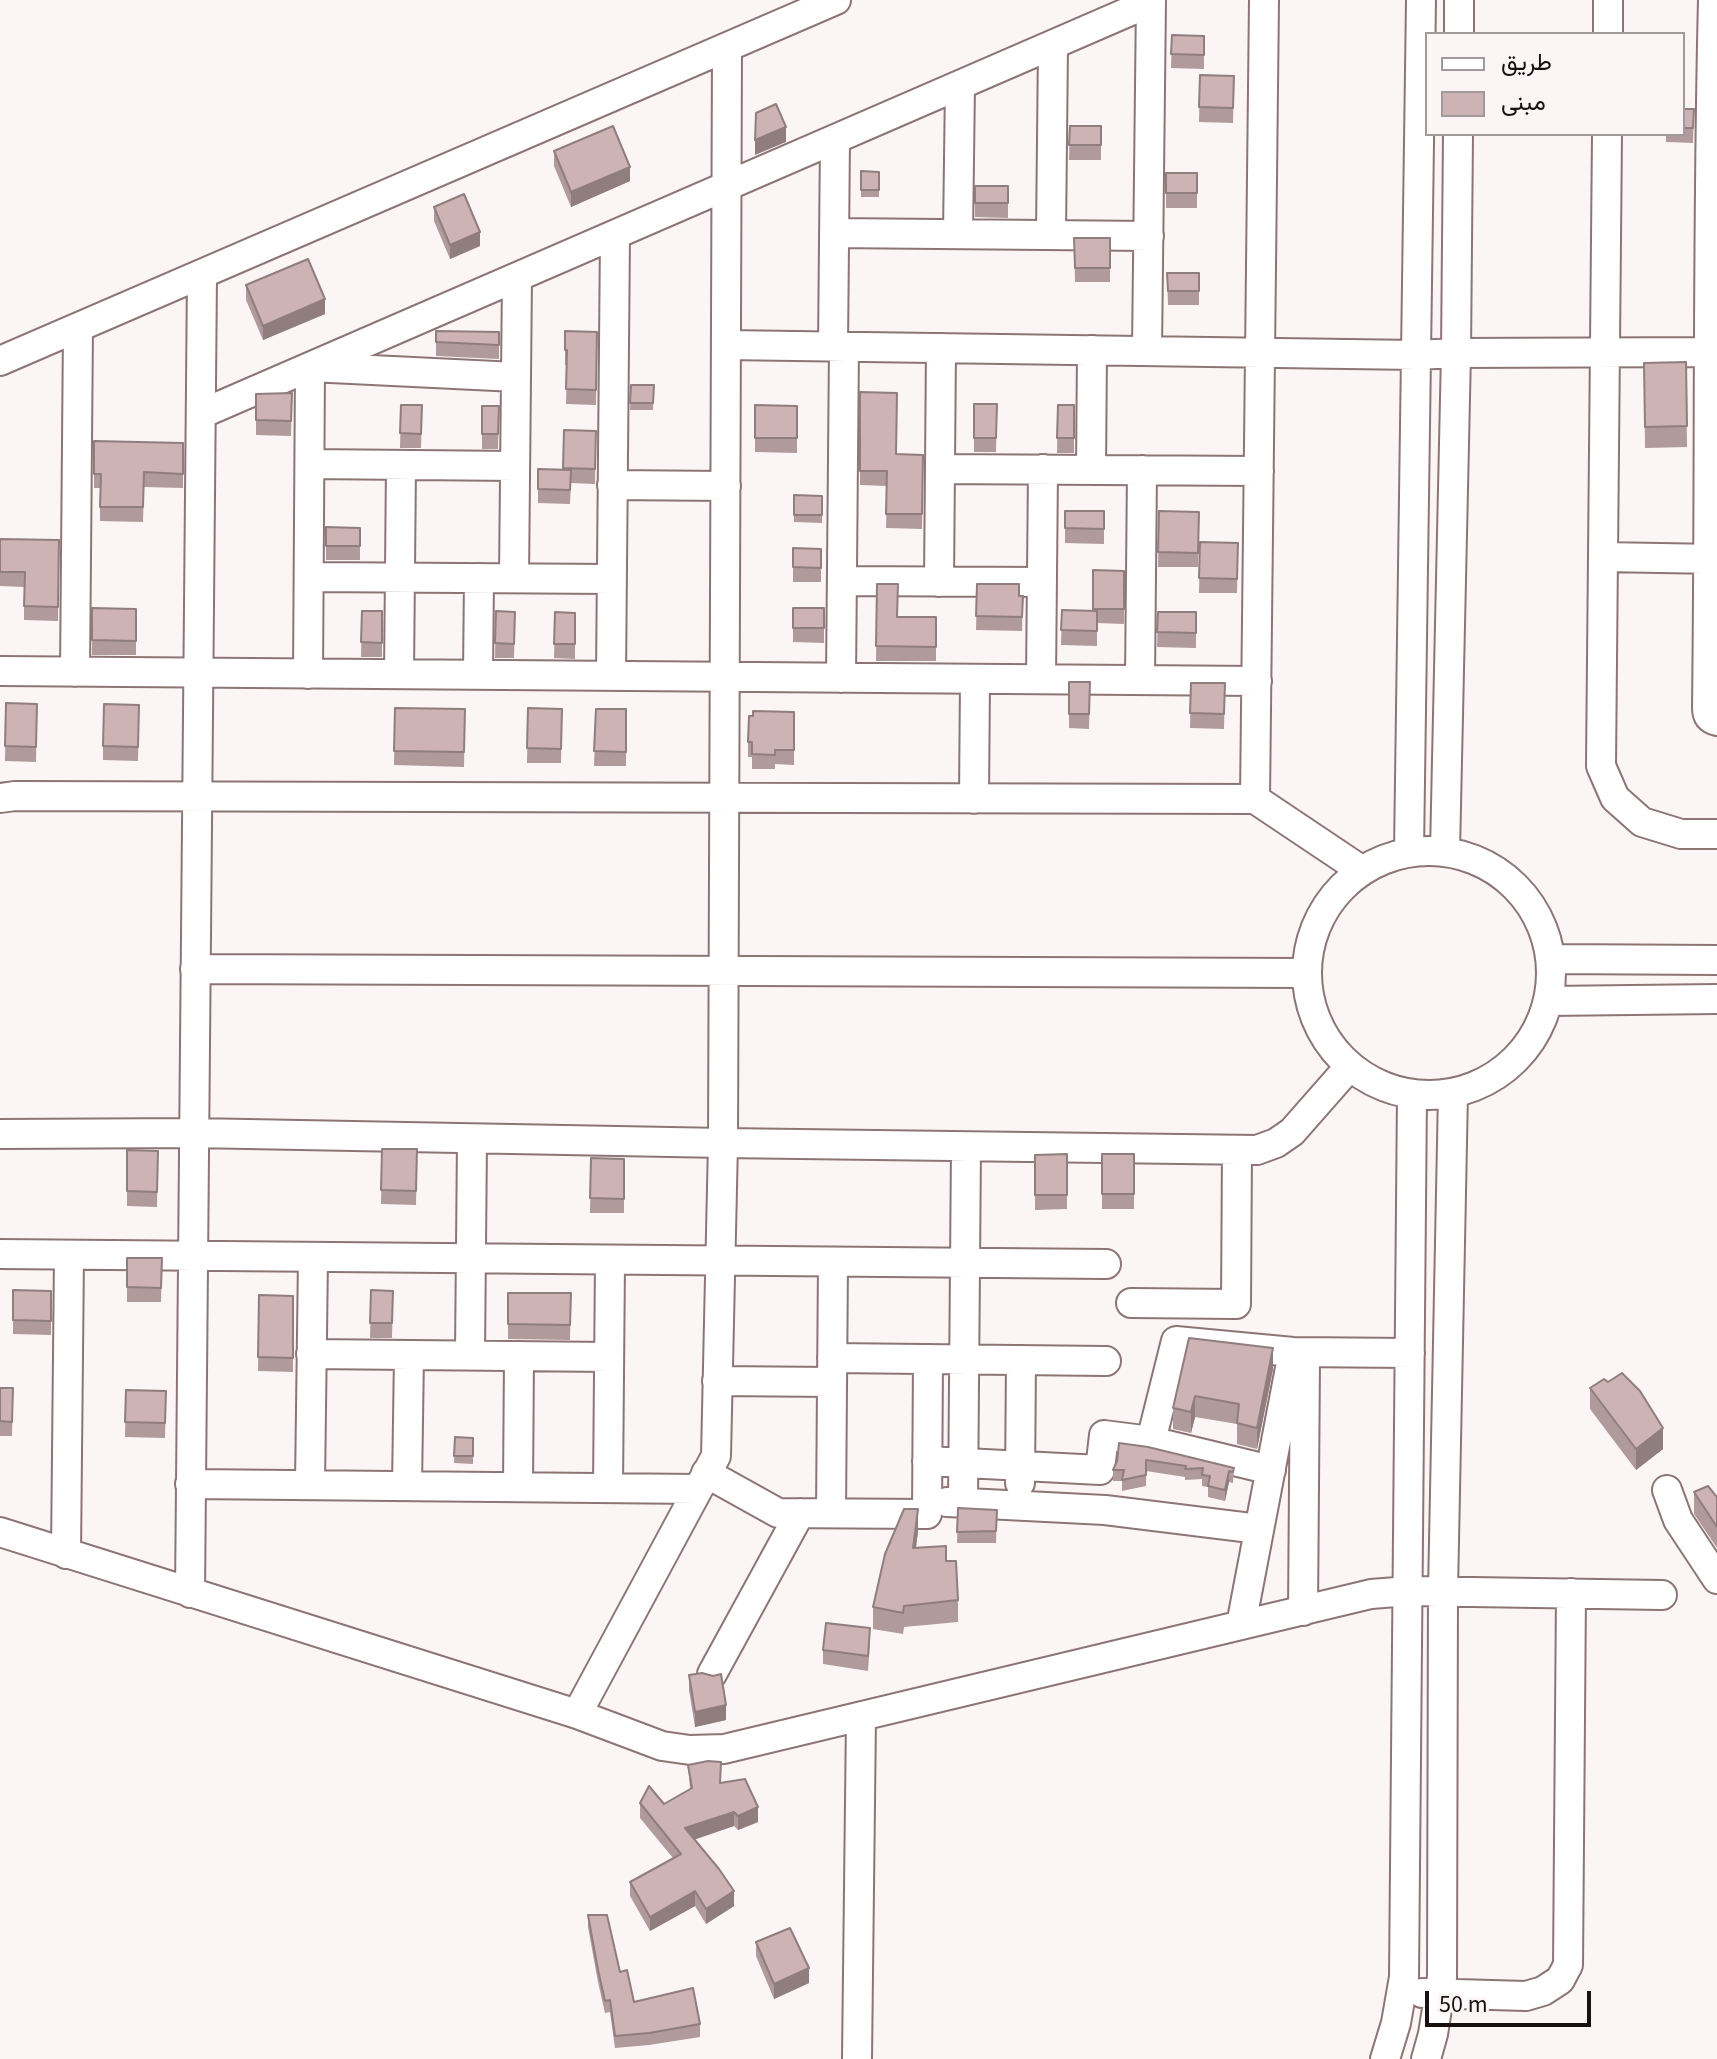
<!DOCTYPE html>
<html>
<head>
<meta charset="utf-8">
<style>
  body { margin:0 }
  #map { position:relative; width:1717px; height:2059px; overflow:hidden; background:#fbf5f6; font-family:"Source Sans 3",Vazirmatn,sans-serif }
  canvas { display:block }
  .legend { position:absolute; left:1425px; top:32px; width:260px; height:104px; box-sizing:border-box; background:#fbf5f6; border:2px solid #a1999a; margin:0; padding:10px 14px; list-style:none; font-size:24px; color:#191010 }
  .legend li { display:flex; align-items:center; gap:16px; height:40px }
  .legend b { width:40px; border:2px solid #a1999a }
  .scale { position:absolute; left:1425px; top:1991px; width:166px; height:36px; box-sizing:border-box; border:4px solid #191010; border-top:0; padding-left:10px; font-size:24px; line-height:28px; white-space:nowrap; color:#191010; -webkit-text-stroke:6px #fbf5f6; paint-order:stroke }
</style>
</head>
<body>
<div id="map">
<canvas width="1717" height="2059"></canvas>
<ul class="legend">
<li><b style="height:10px;background:#fff"></b>طريق</li>
<li><b style="height:22px;background:#cdb3b4"></b>مبنى</li>
</ul>
<div class="scale">50 m</div>
</div>
<script>
const g = document.querySelector('canvas').getContext('2d');
g.lineJoin = 'round';
function trace(path, color, width, dash) {
  g.strokeStyle = color;
  g.lineWidth = width;
  g.lineCap = dash ? 'butt' : 'round';
  g.setLineDash(dash || []);
  g.stroke(path);
}
function paint(path, color) {
  g.fillStyle = color;
  g.fill(path, 'evenodd');
}
const minor = new Path2D(`
  M1713 0C1707 236 1710 472 1707 708 1707 716 1709 719 1717 721
  M1459 34V0
  M1608 34V0
  M1607 134 1601 766 1615 798 1642 822 1681 834H1717
  M834 233 1149 236
  M958 234 960 85
  M1051 235 1053 45
  M726 345 1416 355 1456 353 1717 352
  M833 347 835 139
  M1147 351 1151 0
  M0 361 836 0
  M201 414 1151 2
  M310 464 515 466
  M940 469 1259 471
  M1091 470 1092 350
  M612 485 726 486
  M1603 557 1717 559
  M309 577 612 579
  M514 578 517 277
  M842 581 1042 582
  M939 582 941 348
  M0 671 1257 681
  M75 672 78 328
  M308 674 310 367 516 377
  M399 674 401 465
  M478 675 479 578
  M611 676 615 235
  M841 678 844 347
  M1041 679 1043 469
  M1140 680 1142 470
  M0 798 15 796 1255 799 1361 870
  M974 799 975 679
  M1255 799 1264 0
  M1409 851 1421 0
  M1445 851 1456 353 1458 134
  M1307 973a122 122 0 1 1 244 0a122 122 0 1 1-244 0Z
  M1551 959 1717 960
  M195 969 1306 973
  M1548 1001 1717 999
  M0 1134 194 1133 723 1143 1257 1150 1276 1143 1292 1132 1350 1066
  M0 1254 1106 1264
  M1131 1303 1236 1304 1237 1150
  M311 1354 609 1357
  M470 1355 472 1139
  M832 1358 1106 1361
  M717 1381 832 1382
  M1151 1441 1176 1341 1293 1352 1410 1353
  M927 1461 1100 1470 1104 1435 1151 1441 1271 1470
  M706 1473 778 1513 927 1514 928 1359
  M1020 1483 1021 1360
  M190 1484 698 1489
  M310 1485 313 1258
  M407 1486 409 1355
  M518 1487 519 1356
  M608 1488 610 1260
  M1667 1490 1678 1520 1717 1579
  M947 1502 1105 1510 1259 1529
  M963 1503 966 1147
  M831 1513 833 1262
  M0 1532 577 1714 662 1746 690 1750 724 1749 1371 1594 1409 1591 1662 1595
  M66 1554 69 1255
  M190 1593 202 275
  M1303 1611 1305 1361
  M1241 1625 1293 1352
  M712 1674 800 1513
  M577 1714 716 1456 723 1143 727 48
  M1422 1993 1526 1996 1543 1991 1560 1980 1568 1965 1571 1593
  M857 2059 861 1717
  M1385 2059 1396 2023 1404 1977 1412 1095
  M1426 2059 1433 2034 1442 1977 1443 1591 1453 1093`);
trace(minor, '#8d7576', 32);
trace(minor, '#fff', 28);
paint(new Path2D(`
  M1172 35 1204 36V69L1171 68Z
  M1200 75 1234 76 1233 123 1199 122Z
  M1683 109H1694L1693 143 1666 142V134H1683Z
  M1070 126H1101V160H1069Z
  M554 151 630 181 571 207 554 166Z
  M861 171 879 172V197H861Z
  M1166 173H1197V208H1166Z
  M975 186H1008V218L975 217Z
  M434 207 480 246 450 259 434 221Z
  M1074 238H1110V282H1075Z
  M1167 273H1199V305H1168Z
  M246 285 325 314 263 340 246 300Z
  M436 331 499 332V359L436 356Z
  M565 331 597 332 596 405 566 404 567 365H565Z
  M1686 362 1687 447 1645 448 1644 363Z
  M631 385H654L653 410H630Z
  M860 392 896 454 923 455 922 529 886 528 887 486 860 485Z
  M292 393 291 436 256 435V394Z
  M974 404H997L996 452H974Z
  M401 405H422L421 448H400Z
  M755 405 797 406V453L755 452Z
  M1058 405H1074V453H1057Z
  M482 406H499L498 449H482Z
  M564 430 596 431 595 484 571 483 570 504 538 503V469L563 470Z
  M94 441 183 443V488L144 487 143 522 100 521V488H94Z
  M794 495 822 496V523L794 522Z
  M1065 511H1104V544L1065 543Z
  M1159 511 1199 512 1198 567H1158Z
  M326 527 360 528V560H326Z
  M0 539 59 540 58 621 24 620V587L0 586Z
  M1200 542 1238 543 1237 593H1199Z
  M793 548 821 549V582H793Z
  M1093 570 1124 571V624L1097 623V646L1061 645 1062 610 1093 611Z
  M877 584 898 617H936V661H876Z
  M977 584 1019 596H1023L1022 631 976 630Z
  M92 608 136 609V655H92Z
  M793 608H824V643L793 642Z
  M362 611H382V657H361Z
  M496 611 515 612 514 658H495Z
  M555 612 575 613V659L554 658Z
  M1158 612H1196V648L1157 647Z
  M1069 682H1090L1089 729 1069 728Z
  M1191 683H1225L1224 729 1190 728Z
  M6 703 37 704 36 762 5 761Z
  M139 705 138 761 103 760V746Z
  M395 708 465 709 464 767 394 765Z
  M528 708 562 709 561 763H527Z
  M596 709H626V766H594Z
  M794 712V765L775 764V769H752V757H748V742L753 716Z
  M382 1149H417L416 1205 381 1204Z
  M127 1150 158 1151 157 1207 127 1206Z
  M1067 1154V1209L1035 1210V1155Z
  M1102 1154H1134V1209H1102Z
  M591 1158 624 1159V1213H590Z
  M127 1258H162L161 1302H127Z
  M13 1290 51 1291V1335L13 1334Z
  M371 1290 393 1291 392 1338H370Z
  M508 1293H571L570 1340 508 1339Z
  M259 1295 293 1296V1372L258 1371Z
  M1189 1338 1273 1369 1257 1449 1237 1444V1424L1195 1417 1191 1433 1173 1429V1408Z
  M0 1388H13L12 1436H0Z
  M1590 1388 1663 1449 1636 1470 1590 1409Z
  M126 1390 166 1391 165 1438 125 1437Z
  M455 1437 473 1438V1464L454 1463Z
  M1119 1443 1234 1468 1233 1483 1229 1482 1225 1501 1208 1497V1487L1202 1486V1479L1185 1480V1477L1146 1471V1486L1122 1491V1481H1113V1470L1117 1461Z
  M1694 1492 1717 1497V1548L1694 1514Z
  M958 1508 997 1510 996 1543H957Z
  M918 1531 916 1548 946 1561 958 1600V1622L904 1627 903 1634 873 1629V1607Z
  M870 1643 868 1671 823 1664V1650Z
  M689 1675 726 1720 695 1727 689 1690Z
  M688 1765 720 1783 758 1822 738 1830 734 1826 694 1839 734 1906 706 1924 695 1906 650 1931 630 1896V1882L673 1858 640 1818V1803L664 1804 690 1789Z
  M588 1915 620 1972 634 2002 700 2024V2037L649 2045 615 2048 610 2012 605 2013 598 1982 588 1927Z
  M756 1942 809 1983 774 1999 756 1956Z`), '#b09a9b');
paint(new Path2D(`
  M786 127V142L755 155V140Z
  M630 167V181L571 207V192Z
  M480 232V246L450 259V245Z
  M325 299V314L263 340V326Z
  M1273 1348V1369L1257 1449V1428Z
  M1195 1396V1417L1191 1433V1412Z
  M1663 1428V1449L1636 1470V1449Z
  M1229 1471V1482L1225 1501V1490Z
  M918 1509V1531L913 1570V1548Z
  M726 1705V1720L695 1727V1712Z
  M758 1807V1822L738 1830V1816Z
  M734 1812V1826L685 1843V1828Z
  M695 1891V1906L650 1931V1917Z
  M734 1891V1906L706 1924V1909Z
  M809 1968V1983L774 1999V1984Z`), '#907d7e');
const building = new Path2D(`
  M1172 35 1204 36V55L1171 54Z
  M1200 75 1234 76 1233 108 1199 107Z
  M776 104 786 127 755 140 756 113Z
  M1683 109H1694L1693 128H1683Z
  M613 126 630 167 571 192 554 151Z
  M1070 126H1101V145H1069Z
  M861 171 879 172V190H861Z
  M1166 173H1197V193H1166Z
  M975 186H1008V203H975Z
  M464 194 480 232 450 245 434 207Z
  M1074 238H1110V268H1075Z
  M308 259 325 299 263 326 246 285Z
  M1167 273H1199V291H1168Z
  M436 331 499 332V345L436 342Z
  M565 331 597 332 596 390 566 389 567 350H565Z
  M1686 362 1687 426 1645 427 1644 363Z
  M631 385H654L653 403H630Z
  M860 392 897 393 896 454 923 455 922 514H886L887 471H860Z
  M292 393 291 421 256 420V394Z
  M974 404H997L996 438H974Z
  M401 405H422L421 434 400 433Z
  M755 405 797 406V438H755Z
  M1058 405H1074V438H1057Z
  M482 406H499L498 434H482Z
  M564 430 596 431 595 469 563 468Z
  M94 441 183 443V474L144 472 143 507H100L101 474H94Z
  M538 469 571 470 570 490 538 489Z
  M794 495 822 496V515H794Z
  M1065 511H1104V529L1065 528Z
  M1159 511 1199 512 1198 553 1158 552Z
  M326 527 360 528V546H326Z
  M0 539 59 540 58 607 24 606 25 572H0Z
  M1200 542 1238 543 1237 579 1199 578Z
  M793 548 821 549V568L793 567Z
  M1093 570 1124 571V609H1093Z
  M877 584H898L897 617H936V647L876 646Z
  M977 584H1019V596H1023L1022 617 976 616Z
  M92 608 136 609V641L92 640Z
  M793 608H824V628H793Z
  M1062 610 1097 611V631L1061 630Z
  M362 611H382V643L361 642Z
  M496 611 515 612 514 644 495 643Z
  M555 612 575 613V644H554Z
  M1158 612H1196V633L1157 632Z
  M1069 682H1090L1089 714H1069Z
  M1191 683H1225L1224 714 1190 713Z
  M6 703 37 704 36 747 5 746Z
  M104 704 139 705 138 747 103 746Z
  M395 708 465 709 464 752 394 751Z
  M528 708 562 709 561 749 527 748Z
  M596 709H626V752L594 751Z
  M753 711 794 712V750H775V755L752 754V742H748L749 716H753Z
  M382 1149H417L416 1191 381 1190Z
  M127 1150 158 1151 157 1192 127 1191Z
  M1067 1154V1195H1035V1155Z
  M1102 1154H1134V1194H1102Z
  M591 1158 624 1159V1199L590 1198Z
  M127 1258H162L161 1288 127 1287Z
  M13 1290 51 1291V1321L13 1320Z
  M371 1290 393 1291 392 1323H370Z
  M508 1293H571L570 1325 508 1324Z
  M259 1295 293 1296V1358L258 1357Z
  M1189 1338 1273 1348 1257 1428 1237 1423 1239 1404 1195 1396 1191 1412 1173 1408Z
  M1622 1373 1640 1391 1663 1428 1636 1449 1590 1388 1604 1379 1608 1382Z
  M0 1388H13L12 1422 0 1421Z
  M126 1390 166 1391 165 1423 125 1422Z
  M455 1437 473 1438V1456H454Z
  M1119 1443 1148 1447 1234 1468 1233 1472 1229 1471 1225 1490 1208 1486 1210 1476 1202 1475 1203 1468 1185 1469 1186 1466 1146 1460V1475L1122 1480 1124 1470H1113L1117 1461Z
  M1708 1486 1717 1497V1527L1694 1492Z
  M958 1508 997 1510 996 1531 957 1532Z
  M904 1509H918L913 1548 946 1546V1561H956L958 1600 904 1606 903 1613 873 1607 885 1554Z
  M826 1623 870 1628 868 1656 823 1650Z
  M702 1673 713 1676 721 1674 726 1705 695 1712 689 1675Z
  M708 1761 721 1762 720 1783 745 1779 758 1807 738 1816 734 1812 685 1828 719 1869 734 1891 706 1909 695 1891 650 1917 630 1882 681 1854 640 1803 649 1786 664 1804 692 1788 688 1765Z
  M588 1915H607L620 1972 627 1970 634 2002 693 1988 700 2024 649 2033 615 2036 610 2000 605 2001 598 1970Z
  M790 1928 809 1968 774 1984 756 1942Z`);
paint(building, '#cdb3b4');
trace(building, '#907d7e', 2);
</script>
</body>
</html>
